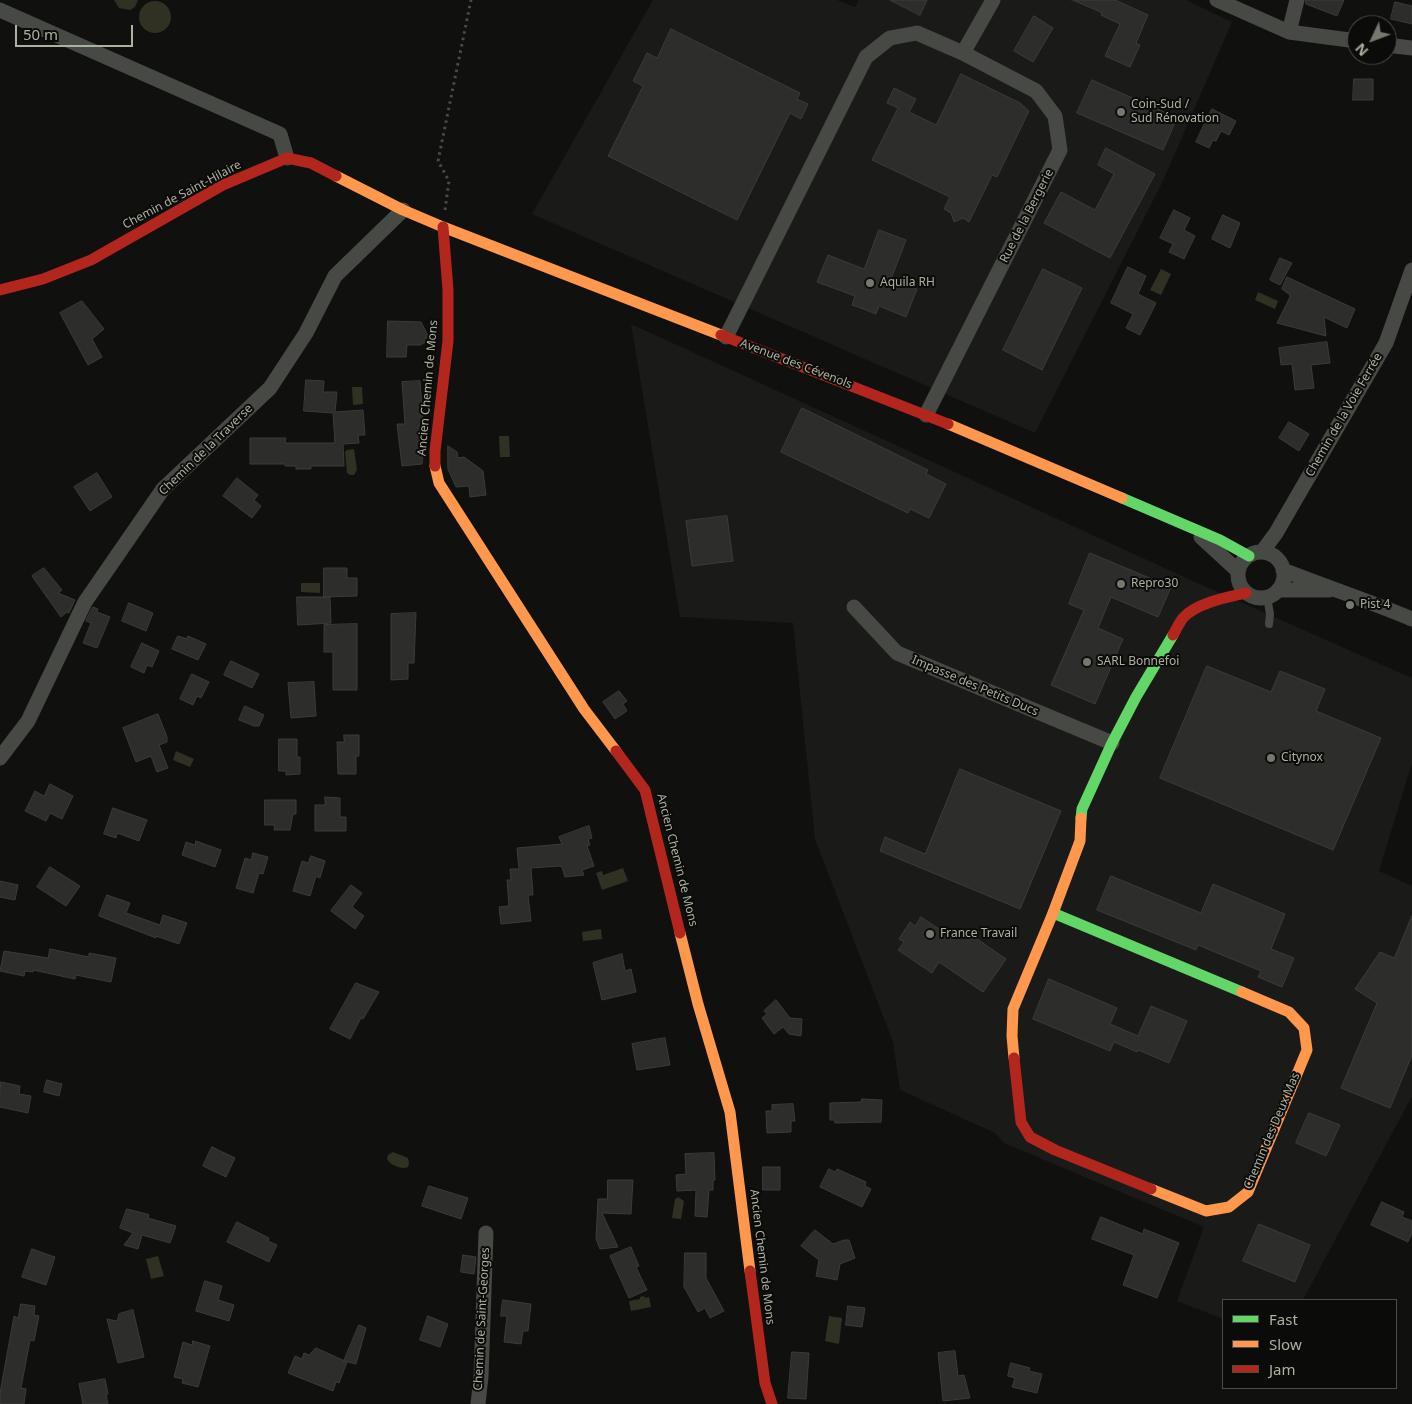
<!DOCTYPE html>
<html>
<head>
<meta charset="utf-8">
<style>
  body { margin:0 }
  #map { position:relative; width:1412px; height:1404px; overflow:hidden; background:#10100f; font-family:"Noto Sans",sans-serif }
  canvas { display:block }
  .legend { position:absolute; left:1222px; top:1299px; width:175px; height:90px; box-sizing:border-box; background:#0b0b0a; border:1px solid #4b4e46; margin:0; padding:6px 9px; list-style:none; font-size:15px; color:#acb2a0 }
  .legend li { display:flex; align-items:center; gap:10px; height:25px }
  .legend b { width:25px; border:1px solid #4b4e46 }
  .north { position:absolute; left:1347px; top:15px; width:50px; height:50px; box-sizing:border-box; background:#0b0b0a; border:1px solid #4b4e46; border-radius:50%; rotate:227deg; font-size:14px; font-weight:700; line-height:20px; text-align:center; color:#acb2a0 }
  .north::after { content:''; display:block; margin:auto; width:18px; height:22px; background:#75796d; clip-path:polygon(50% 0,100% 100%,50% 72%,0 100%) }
  .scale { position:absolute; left:15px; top:25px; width:118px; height:22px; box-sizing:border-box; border:2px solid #acb2a0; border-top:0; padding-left:6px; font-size:15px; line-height:18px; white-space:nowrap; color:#acb2a0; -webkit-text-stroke:4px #0b0b0a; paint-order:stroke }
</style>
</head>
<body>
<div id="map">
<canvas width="1412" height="1404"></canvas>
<ul class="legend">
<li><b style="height:6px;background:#63d668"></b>Fast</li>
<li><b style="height:6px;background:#ff974d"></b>Slow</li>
<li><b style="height:6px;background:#b3261e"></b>Jam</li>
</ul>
<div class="north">N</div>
<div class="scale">50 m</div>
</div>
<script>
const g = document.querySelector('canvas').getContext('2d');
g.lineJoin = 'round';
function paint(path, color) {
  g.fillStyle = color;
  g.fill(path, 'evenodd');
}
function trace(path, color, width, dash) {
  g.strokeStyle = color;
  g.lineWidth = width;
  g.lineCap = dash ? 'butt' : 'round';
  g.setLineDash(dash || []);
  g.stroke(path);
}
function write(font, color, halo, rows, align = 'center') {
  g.font = font + ' "Noto Sans",sans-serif';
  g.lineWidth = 4;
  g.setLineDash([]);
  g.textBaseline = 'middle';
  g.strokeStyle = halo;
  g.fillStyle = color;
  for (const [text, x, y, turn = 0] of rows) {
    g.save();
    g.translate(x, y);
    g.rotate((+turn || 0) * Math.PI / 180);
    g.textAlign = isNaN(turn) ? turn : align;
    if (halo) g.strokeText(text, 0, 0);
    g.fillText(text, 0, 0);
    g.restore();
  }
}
paint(new Path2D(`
  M653 0H837L855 7 859 0H1064L1066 1 1067 0H1186L1232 22 1163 181 1035 433 532 214Z
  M631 324 1193 581 1412 678V763L1379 871 1412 886V1096L1303 1300H1223V1319L1177 1301 1204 1227 1004 1143 995 1133 900 1090 893 1042 815 839 793 623 680 617Z`), '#1a1b19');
paint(new Path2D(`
  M114 0H138L135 7 130 10 119 8Z
  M139 17a16 16 0 1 1 32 0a16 16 0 1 1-32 0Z
  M1161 269 1171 274 1161 295 1150 290Z
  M1258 292 1278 301 1275 309 1255 300Z
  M352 387H362L363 404 353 405Z
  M499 436H509L510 457H500Z
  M354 449 357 470 354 475H350L347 473 345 452 347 450Z
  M301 583H320V593L301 592Z
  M176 751 194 759 190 767 173 760Z
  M623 868 628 881 602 890 596 873 602 871 603 875Z
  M601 929 602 939 583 941 582 932Z
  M393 1152 408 1158 409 1163 408 1167C402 1170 390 1165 387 1159L388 1155Z
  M678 1197 684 1201 681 1219 672 1218 675 1199Z
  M158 1256 164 1276 151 1279 146 1259Z
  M644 1296 645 1298 649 1297 651 1307 631 1311 629 1301 640 1299V1297Z
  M829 1316 842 1318 839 1344 825 1341Z`), '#303123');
const building = new Path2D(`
  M890 0H927L920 15Z
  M1073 0H1115L1148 15 1136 43 1140 45 1130 67 1105 56 1120 24 1101 15 1102 13Z
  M1306 0H1344L1337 16 1306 4Z
  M1395 2 1412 6V24L1391 19Z
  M1034 16 1053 28 1033 62 1014 51Z
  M671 29 800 93 797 99 808 104 801 119 790 113 737 220 608 156 643 86 633 81 647 53 657 58Z
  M961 74 1020 103 1029 111 997 177 992 175 969 222 963 218 954 222 951 213 944 209 950 197 872 160 898 108 887 103 894 88 916 99 909 112 936 125Z
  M1354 79H1373V100H1353Z
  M1092 80 1177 118 1163 150 1077 113Z
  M1212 109 1236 121 1229 135 1221 131 1216 141 1213 140 1209 148 1196 142Z
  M1106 148 1155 174 1110 258 1044 223 1061 192 1095 210 1114 174 1098 165Z
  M1174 210 1190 218 1184 230 1195 236 1184 259 1169 252 1173 244 1160 238Z
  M1223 215 1240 223 1230 248 1212 239Z
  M879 230 906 240 891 279 917 289 906 317 879 306 876 314 861 308 852 305 855 296 817 282 828 255 864 269Z
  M1280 258 1292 263 1280 285 1270 280Z
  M1128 267 1146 276 1138 294 1156 303 1140 335 1126 328 1133 314 1111 303Z
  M1043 269 1082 288 1042 370 1003 350Z
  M1287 277 1355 309 1347 328 1324 317 1326 336 1277 323 1290 297V295L1282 289Z
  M82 301 104 329 92 339 102 357 88 365 60 313Z
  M388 321 421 322 430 340 420 345H407L406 357H387Z
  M1327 342 1330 363 1311 365 1314 388 1295 390 1292 364 1281 365 1279 348Z
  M306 380 324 381 323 392H337L335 412 363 410 365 435H358L359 443 343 444 344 466H311V469H296V466H285V464H250V438H286L285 443H335L333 413 304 411Z
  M420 381 424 435 422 464 402 466 397 424H405L402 382Z
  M802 408 928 470 926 474 946 484 929 518 910 509 908 513 781 452Z
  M1289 422 1309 434 1299 451 1279 438Z
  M448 446 457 452 458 458 464 457 483 471 486 495 470 497 469 486 456 487 448 469Z
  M97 473 112 497 90 511 74 487Z
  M237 478 258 495 254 500 261 506 252 518 223 496Z
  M727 516 733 561 692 566 686 521Z
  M1090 553 1171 587 1158 617 1111 597 1098 628 1123 639 1095 704 1051 685 1084 610 1069 604Z
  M44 568 62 590 58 593 75 600 69 613 67 612 61 617 32 576Z
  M324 568H347V578H357V596L324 597Z
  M297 597H330L331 623 298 625Z
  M129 603 153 613 146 631 122 621Z
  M93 607 98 609 97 612 110 617 97 648 83 643 91 623 86 621Z
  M416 613 414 663H408V679L391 680V614Z
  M357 624V690H333V652H324V625Z
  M178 636 187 639 188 636 206 644 198 660 172 649Z
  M142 643 159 651 152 667 147 665 144 673 131 667Z
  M231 661 259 674 252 688 224 675Z
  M1207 666 1271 692 1280 671 1325 689 1316 711 1381 738 1333 850 1160 778Z
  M192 674 209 682 201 698 197 696 193 705 180 699Z
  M314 682 316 716 291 718 288 683Z
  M619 691 627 701 623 704 627 711 615 719 603 702Z
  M245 706 264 715 259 726H254L239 720Z
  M158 714 167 737V742L159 745 168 768 157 772 151 756 136 762 123 728Z
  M344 735H359V756H356V774H338L337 742H344Z
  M279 739H297V757H300V774L286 775V771H279Z
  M960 769 1061 811 1020 909 880 851 885 837 925 854Z
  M50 784 73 796 62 819 50 813 46 821 25 811 35 791 44 796Z
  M325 797 340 798V817H346V831H315V805H325Z
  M265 800H296V814H293L290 830H274L275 825H265Z
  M113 808 147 820 139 841 117 833 116 838 104 834Z
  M589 826 592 838 588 839 590 845 587 846 594 866 582 870 584 875 565 877 562 867 560 866 531 868 533 895H528L531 921 501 924 499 907 509 906 507 880H511L510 869H519L517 848 562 844 559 837Z
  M196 841 221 850 215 867 182 855 186 842 195 845Z
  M253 853 268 857 263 874 259 873 253 893 236 888 245 858 251 860Z
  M311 856 325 861 320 878 316 876 310 896 293 891 302 861 308 863Z
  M50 867 80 886 66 906 37 887Z
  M1111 876 1201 913 1213 884 1285 914 1271 949 1294 958 1282 987 1258 977 1261 971 1198 945 1196 950 1097 910Z
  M0 881 18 885 15 900 0 897Z
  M351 885 362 893 352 907 364 916 355 929 331 911Z
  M107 895 130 903 126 913 160 925 163 915 187 923 179 944 156 936V938L99 916Z
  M1412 916V1055L1390 1108 1341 1088 1377 1003 1355 989 1380 952 1394 958Z
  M921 917 954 939 961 928 1006 959 983 992 939 962 932 973 898 950 904 942 899 939 910 922 915 926Z
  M50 949 89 957V953L116 958 111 982 76 975 75 979 33 970V972L25 971 24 976 0 971 4 951 48 958Z
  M622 954 625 971 631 969 636 992 602 1000 593 963Z
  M1049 979 1117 1008 1110 1024 1138 1036 1151 1006 1187 1021 1169 1063 1138 1050 1137 1052 1114 1042 1110 1051 1033 1019Z
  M356 983 379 992 363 1019 361 1018 350 1039 330 1029Z
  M776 1000 790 1018 802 1019 801 1036 789 1034 783 1027 774 1034 762 1018 767 1014 764 1011Z
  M665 1038 670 1065 637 1070 632 1044Z
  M47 1080 62 1084 59 1096 44 1092Z
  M1 1082 20 1086 19 1094 31 1096 28 1113 0 1107Z
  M862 1099 882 1100 881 1122 835 1123 834 1120H830V1103L861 1102Z
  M793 1104 795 1121H791V1132L767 1133 766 1111H772V1105Z
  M1309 1113 1340 1125 1326 1156 1296 1143Z
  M212 1147 235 1158 226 1177 203 1166Z
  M714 1153 715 1180H713V1190H709L707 1217 695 1216 696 1190 677 1191 676 1175 686 1174 685 1154Z
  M763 1167H780V1190H763Z
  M829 1169 835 1172 837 1169 866 1182 865 1186 871 1189 862 1207 820 1187Z
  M608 1180H633L631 1214 602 1213 618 1247 600 1249 596 1239 598 1199H607Z
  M429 1186 468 1198 461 1219 422 1206Z
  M1382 1202 1404 1212 1402 1217 1412 1221V1233L1408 1242 1371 1225Z
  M127 1209 147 1214 149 1215 148 1218 176 1226 170 1243 142 1235 138 1249 124 1245 133 1233 120 1228Z
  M1101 1217 1143 1234 1144 1229 1179 1243 1157 1298 1123 1285 1134 1255 1092 1239Z
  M237 1222 269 1238 268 1241 277 1245 269 1262 227 1242Z
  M1259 1224 1310 1245 1295 1282 1243 1261Z
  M815 1230 833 1244 844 1240H849L855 1258 840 1264 837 1280 816 1276 819 1260 801 1246Z
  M631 1247 639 1266 636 1267 647 1290 629 1298 610 1256Z
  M32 1249 55 1257 46 1285 22 1277Z
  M685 1253H706V1278L724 1311 710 1318 705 1308 698 1312 684 1287Z
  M463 1255 476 1257 474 1274 461 1272Z
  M205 1281 222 1286 218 1300 234 1305 229 1321 196 1311Z
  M503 1300 531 1304 528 1331H523L521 1344 504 1342 507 1316H501Z
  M21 1304 35 1306 34 1315 39 1316 34 1341 30 1340 21 1388 26 1389 24 1404H0V1393L14 1316 18 1318Z
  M848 1306 865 1308 862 1327 846 1325Z
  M133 1310 144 1357 118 1363 107 1319 117 1321 119 1314Z
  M428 1316 448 1324 440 1347 420 1340Z
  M359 1325 366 1328 356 1364 344 1361Z
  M193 1341 210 1346 198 1387 182 1383 183 1379 174 1377 183 1342 192 1345Z
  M316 1348 347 1362 339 1383 336 1382 333 1391 288 1373 295 1356 302 1359 304 1353 309 1355Z
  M955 1351 958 1376 964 1375 970 1398 943 1401 938 1353Z
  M792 1352 809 1353 806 1399 788 1398Z
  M1011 1363 1030 1368 1029 1371 1042 1374 1037 1393 1012 1387 1015 1378 1008 1376Z
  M105 1379 108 1394 106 1395 108 1404H83L79 1384Z`);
paint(building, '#2d2e2b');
trace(building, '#3b3c38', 1);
trace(new Path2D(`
  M445 210 449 181 438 161 471 0`), '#494b45', 3, [2.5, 4]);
trace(new Path2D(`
  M1267 597 1270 614 1269 624`), '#474944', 8);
trace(new Path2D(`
  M1217 0 1289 32 1357 41
  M0 10 280 134 287 158
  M1289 32 1297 0
  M1387 45 1412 48
  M963 53 993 0
  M726 337 866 57 890 38 917 33 963 53 1036 91 1055 116 1060 150 926 415
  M1201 537 1238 571
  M1262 552 1276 533 1386 343 1412 270
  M1238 575a23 23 0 1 1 46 0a23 23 0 1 1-46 0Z
  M1283 570C1326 587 1369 601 1412 619
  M1278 590H1329
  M854 607 897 653 1112 743
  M0 758 28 721 85 602 163 489 270 388 306 333 335 276 403 210
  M478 1404 481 1377 486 1233`), '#474944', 15);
trace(new Path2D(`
  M1122 498 1220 540 1249 556
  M1081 818 1082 809 1112 743 1136 697 1173 635
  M1053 913 1242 992`), '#63d668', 11);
trace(new Path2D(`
  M336 176 403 210 443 227 721 335
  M948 424 1122 498
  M435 466 439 483 584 709 616 751
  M680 933 698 1004 730 1112 750 1271
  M1014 1058 1012 1036 1013 1009 1053 913 1080 841 1081 818
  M1151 1189 1206 1211 1229 1207 1248 1192 1307 1050 1304 1028 1289 1012 1242 992`), '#ff974d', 11);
trace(new Path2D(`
  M0 290 43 279 91 260 223 185 287 158 311 163 336 176
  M721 335 948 424
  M435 466V451L448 341V290L443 227
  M1173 635C1176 630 1179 623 1183 618 1196 603 1228 597 1246 593
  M616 751 645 790 680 933
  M1014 1058 1021 1122 1030 1137 1055 1150 1151 1189
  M750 1271 765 1383 772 1404`), '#b3261e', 11);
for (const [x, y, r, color] of [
  [1121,112,5,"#75796d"],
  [870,283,5,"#75796d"],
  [1121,584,5,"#75796d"],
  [1350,605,5,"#75796d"],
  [1087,662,5,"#75796d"],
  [1271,758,5,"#75796d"],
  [930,934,5,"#75796d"]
]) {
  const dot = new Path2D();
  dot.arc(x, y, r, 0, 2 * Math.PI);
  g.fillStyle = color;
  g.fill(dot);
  trace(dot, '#0b0b0a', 2);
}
write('12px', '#acb2a0', '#0b0b0a', [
  ["Coin-Sud /",1131,105],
  ["Sud Rénovation",1131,119],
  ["Aquila RH",880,283],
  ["Repro30",1131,584],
  ["Pist 4",1360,605],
  ["SARL Bonnefoi",1097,662],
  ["Citynox",1281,758],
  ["France Travail",940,934]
], 'left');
write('12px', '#acb2a0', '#0b0b0a', [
  ["Chemin de Saint-Hilaire",182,195,-28],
  ["Rue de la Bergerie",1027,216,-63],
  ["Avenue des Cévenols",796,364,21],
  ["Ancien Chemin de Mons",428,388,-85],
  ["Chemin de la Voie Ferrée",1344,415,-60],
  ["Chemin de la Traverse",206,450,-44],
  ["Impasse des Petits Ducs",975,686,23],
  ["Ancien Chemin de Mons",677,860,76],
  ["Chemin des Deux Mas",1272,1131,-67],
  ["Ancien Chemin de Mons",762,1257,83],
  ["Chemin de Saint-Georges",482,1319,-87]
]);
</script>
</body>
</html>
